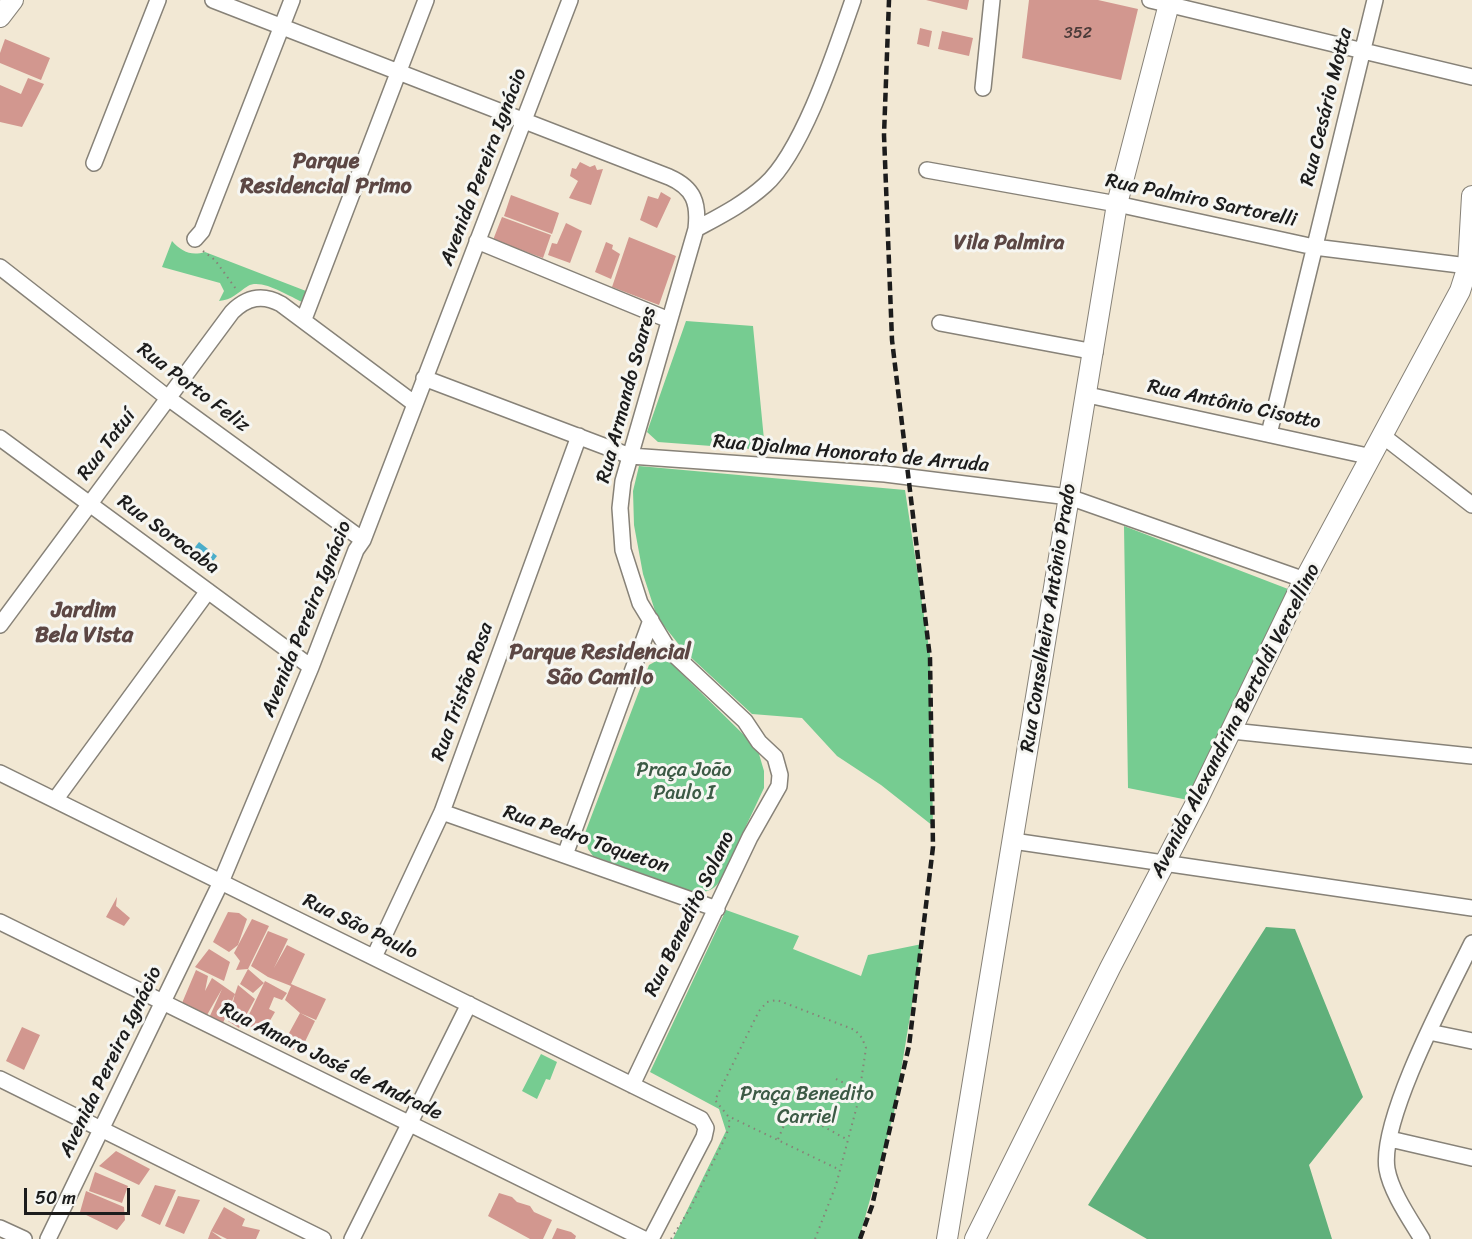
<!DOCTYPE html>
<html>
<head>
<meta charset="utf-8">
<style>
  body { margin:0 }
  #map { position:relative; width:1472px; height:1239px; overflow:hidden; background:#f2e8d4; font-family:Sriracha,sans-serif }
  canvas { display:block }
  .scale { position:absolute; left:24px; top:1188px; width:106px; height:27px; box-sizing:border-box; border:3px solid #1c1c1c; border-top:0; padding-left:8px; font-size:18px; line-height:21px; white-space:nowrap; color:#1c1c1c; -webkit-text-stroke:4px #f6f6f2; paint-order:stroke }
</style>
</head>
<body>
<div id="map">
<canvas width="1472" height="1239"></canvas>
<div class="scale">50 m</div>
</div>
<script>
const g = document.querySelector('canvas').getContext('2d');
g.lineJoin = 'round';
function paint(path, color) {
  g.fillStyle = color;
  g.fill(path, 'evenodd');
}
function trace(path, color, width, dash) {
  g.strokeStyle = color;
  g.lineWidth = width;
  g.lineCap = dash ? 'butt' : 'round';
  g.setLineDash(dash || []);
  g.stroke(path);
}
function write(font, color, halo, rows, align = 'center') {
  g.font = font + ' Sriracha,sans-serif';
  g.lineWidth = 6;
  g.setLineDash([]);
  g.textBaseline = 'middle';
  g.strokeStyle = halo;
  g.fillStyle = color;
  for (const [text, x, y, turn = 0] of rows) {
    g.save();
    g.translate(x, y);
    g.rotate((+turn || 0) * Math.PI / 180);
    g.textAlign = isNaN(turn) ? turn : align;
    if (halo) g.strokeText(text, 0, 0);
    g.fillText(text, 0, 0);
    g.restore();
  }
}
paint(new Path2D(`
  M172 241C182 252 191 256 205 252L306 291 302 302C289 296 261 278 248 286 237 293 232 300 219 301L224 291 220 283 162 267Z
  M686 321 753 326 765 450 658 442 647 432Z
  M639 466 905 490 930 655 933 826 881 785 837 756 802 718 752 714 684 651 657 617 643 574 634 525 633 491Z
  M1124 526 1288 589 1188 800 1128 788Z
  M660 659 671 663 749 740 759 754 764 771V788L721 879C714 891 705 894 691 891L593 856 588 849 585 833 649 665Z
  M726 910 799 936 793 949 861 976 868 955 922 944 894 1113 859 1239H673L726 1131 719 1109 650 1072Z
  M541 1054 557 1062 550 1080 546 1079 537 1099 522 1091Z`), '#76cc91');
paint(new Path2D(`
  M1266 927 1295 929 1363 1097 1309 1165 1332 1239H1147L1088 1205Z`), '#60b07b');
paint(new Path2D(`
  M199 542 217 556 210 565 192 551Z`), '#4badca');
paint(new Path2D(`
  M926 0H969L967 10Z
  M1029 0H1098L1138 9 1121 80 1022 58Z
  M920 28 932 31 929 47 917 44Z
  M942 31 973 38 969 56 938 49Z
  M5 39 50 58 41 80 0 63V53Z
  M28 78 44 84 22 127 0 122V85L21 94Z
  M580 162 590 167 595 165 597 170 603 169 591 205 569 198 578 181 570 176 572 168 576 169Z
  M661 192 671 198 657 228 640 220 648 196 658 199Z
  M511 195 559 213 552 234 504 216Z
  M502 217 551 235 543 258 493 240Z
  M566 223 582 231 570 263 548 255 552 243 557 244Z
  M629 237 676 256 659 305 612 287Z
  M606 242 613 245 612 249 620 254 611 279 595 272Z
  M117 897 116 906 130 918 124 926 106 917Z
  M228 912 239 913 247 919 238 945 229 952 213 942Z
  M252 919 269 926 248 969 236 970 240 961 234 953Z
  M268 931 288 939 274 968 287 945 305 954 291 984 326 999 316 1020 300 1013 315 1021 300 1052 282 1046 300 1013 285 1000 291 986 268 977 251 966Z
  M209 949 230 962 224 981 195 967Z
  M248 969 264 983 253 993 240 984Z
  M196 970 208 976 205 991 212 978 235 994 238 985 255 999 239 1028 228 1021 235 994 223 1023 209 1018 222 989 207 1015 182 1003Z
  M265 981 287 993 282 1000 274 997 269 1009 275 1012 264 1031 244 1025Z
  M22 1027 40 1035 24 1070 6 1061Z
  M116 1151 150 1169 139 1185 99 1166Z
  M95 1172 128 1186 122 1203 89 1191Z
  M155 1185 176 1190 160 1225 141 1216Z
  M86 1191 124 1207 125 1220 117 1230 80 1212Z
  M499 1193 512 1197 517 1202 530 1206 534 1212 552 1220 543 1239H530L488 1216Z
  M178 1196 200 1200 184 1234 165 1226Z
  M224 1207 245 1219 242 1226 260 1230 256 1239H227L211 1231Z
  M557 1228 571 1232 576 1236 575 1239H552Z
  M211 1231 222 1239H208Z`), '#d2978f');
const minor = new Path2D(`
  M213 0 669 177C694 188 699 203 696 229L623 481 620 508 623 550 640 603 668 649 745 721 759 742 775 757 780 775 779 786 750 837 632 1085
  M1150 0 1472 77
  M983 88 992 0
  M94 163 158 0
  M927 170 1117 204 1314 247 1468 266 1472 269
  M696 229C720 216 744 204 765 185 803 151 836 49 853 0
  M195 239 202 231 292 0
  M477 241 669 320
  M0 267 168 398 363 540
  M304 319 426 0
  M940 323 1095 352
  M424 378 630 456 885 474 1069 497 1305 580
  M1088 395 1372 457
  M1269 434 1375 0
  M1383 436 1472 505
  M0 438 311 667
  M0 625 232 312C247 297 263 294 281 304L415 404
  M1232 731 1472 756
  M0 773 701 1119 706 1128 704 1137 651 1239
  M55 800 208 591
  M442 812 717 909
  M1013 841 1472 908
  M565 855 651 620
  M0 922 644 1239
  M374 957 442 812 579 436
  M1429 1032 1472 1041
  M0 1079 323 1239
  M1390 1139 1472 1158
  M0 1228 24 1239
  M48 1239 221 882 311 667 356 550 363 540 570 0
  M352 1239 469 1004
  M1422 1239C1410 1219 1391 1192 1387 1169 1379 1120 1449 990 1472 943`);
const major = new Path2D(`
  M0 17 13 0
  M947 1239 1117 204 1170 0
  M975 1239 1110 968 1197 801 1297 594 1460 291 1468 266 1472 196`);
trace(minor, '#878278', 18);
trace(major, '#878278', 22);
trace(new Path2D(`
  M203 251 215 260 236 289
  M836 1079 860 1091
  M817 1123 848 1140
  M778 1139 789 1114
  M671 1239 691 1207 726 1136 730 1124 728 1116
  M815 1239 836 1185 858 1102 866 1048 862 1038 855 1030 777 1000 767 1002 759 1011 715 1100 728 1116 840 1170`), '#878278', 2, [1.5, 4.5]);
trace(minor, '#fff', 15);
trace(major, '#fff', 20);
trace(new Path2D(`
  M860 1239 872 1206 909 1046 933 847 930 658 892 340 884 135 889 0`), '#1c1c1c', 4.5, [9, 4.5]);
write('16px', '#4a3b39', null, [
  ["352",1078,34]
]);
write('20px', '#1c1c1c', '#f6f6f2', [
  ["Rua Cesário Motta",1327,107,-76],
  ["Avenida Pereira Ignácio",484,167,-69],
  ["Rua Palmiro Sartorelli",1201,201,12],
  ["Rua Porto Feliz",193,388,37],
  ["Rua Armando Soares",627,395,-75],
  ["Rua Antônio Cisotto",1234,405,12],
  ["Rua Tatuí",107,445,-53],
  ["Rua Djalma Honorato de Arruda",851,454,5],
  ["Rua Sorocaba",168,535,36],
  ["Rua Conselheiro Antônio Prado",1049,618,-81],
  ["Avenida Pereira Ignácio",307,619,-68],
  ["Rua Tristão Rosa",463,692,-70],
  ["Avenida Alexandrina Bertoldi Vercellino",1236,721,-63],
  ["Rua Pedro Toqueton",586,840,19],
  ["Rua Benedito Solano",690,914,-64],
  ["Rua São Paulo",360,927,26],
  ["Avenida Pereira Ignácio",111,1062,-64],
  ["Rua Amaro José de Andrade",331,1062,26]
]);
write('20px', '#3c5a45', '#f6f6f2', [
  ["Praça João",684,771],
  ["Paulo I",684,794],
  ["Praça Benedito",807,1095],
  ["Carriel",807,1118]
]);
write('bold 21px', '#5c4744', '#f6f6f2', [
  ["Vila Palmira",1009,244]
]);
write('bold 22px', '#5c4744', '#f6f6f2', [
  ["Parque",326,162],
  ["Residencial Primo",326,187],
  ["Jardim",84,611],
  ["Bela Vista",84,636],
  ["Parque Residencial",600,653],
  ["São Camilo",600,678]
]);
</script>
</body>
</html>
